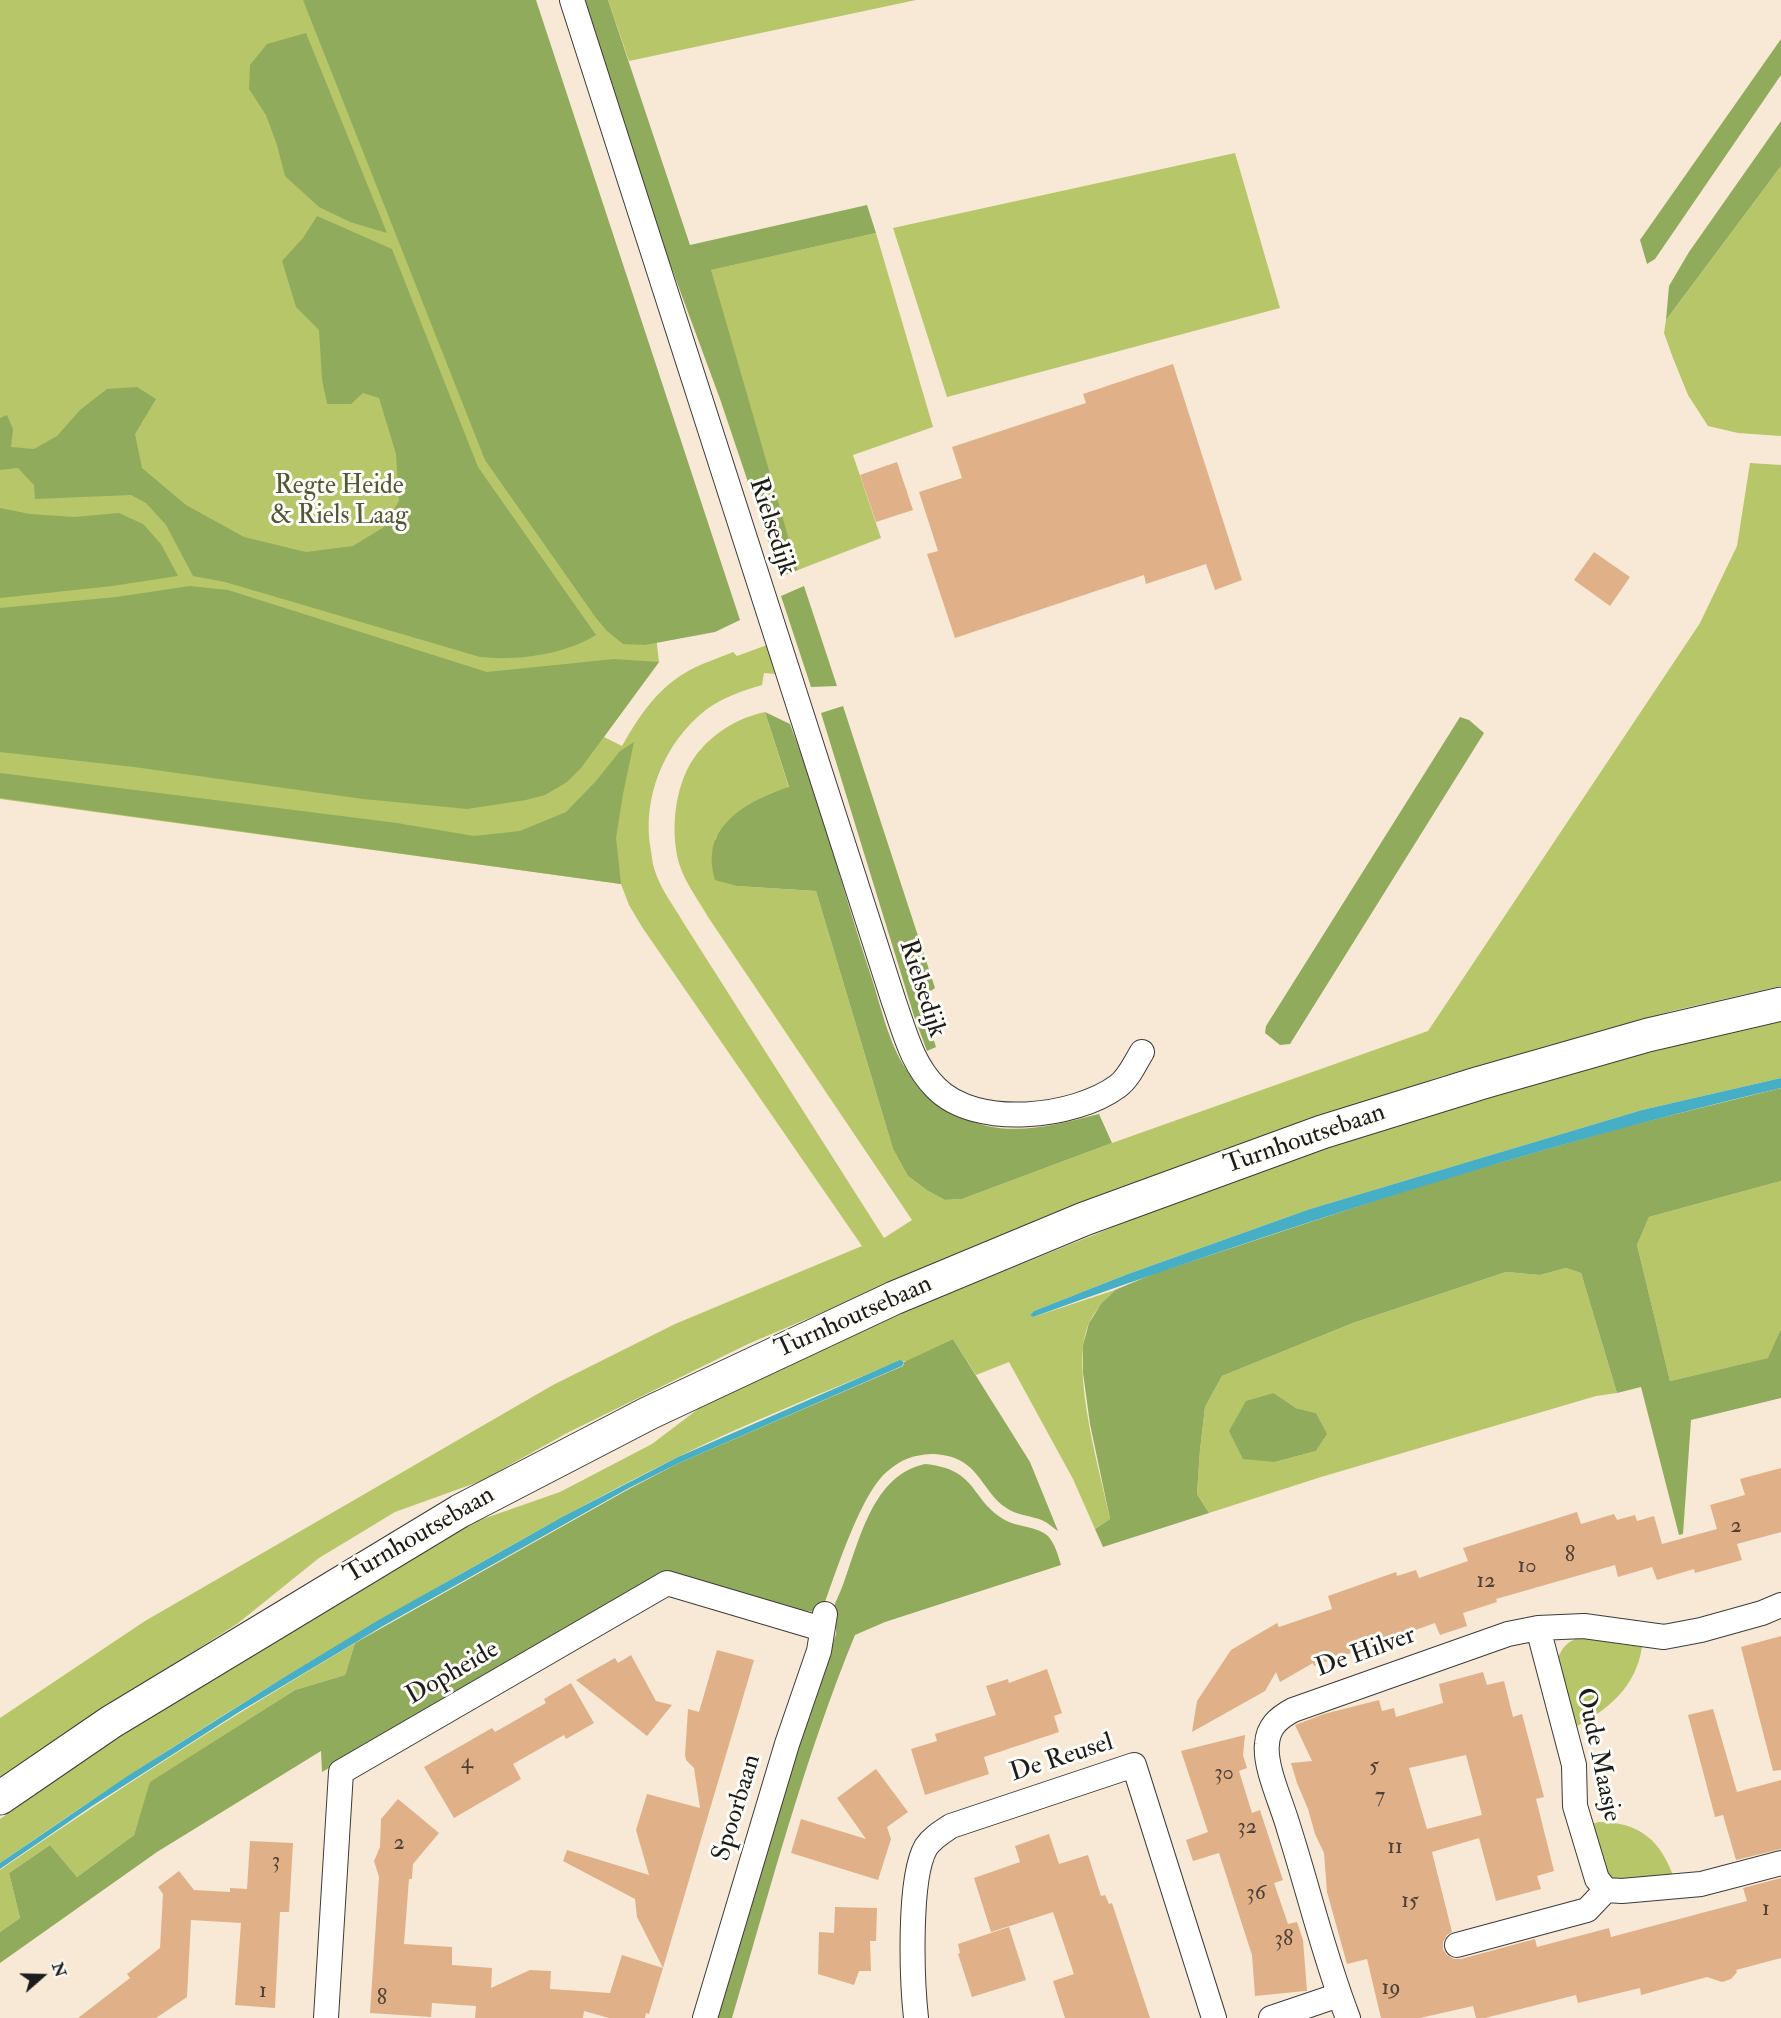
<!DOCTYPE html>
<html>
<head>
<meta charset="utf-8">
<style>
  body { margin:0 }
  #map { position:relative; width:1781px; height:2018px; overflow:hidden; background:#f7e9d6; font-family:"IM FELL Double Pica",serif }
  canvas { display:block }
  .north { position:absolute; left:12px; top:1946px; width:60px; height:60px; -webkit-text-stroke:4px #fdfcf7; paint-order:stroke; rotate:70deg; font-size:16px; font-weight:700; line-height:24px; text-align:center; color:#1c1c1c }
  .north::after { content:''; display:block; margin:auto; width:21px; height:27px; background:#1c1c1c; clip-path:polygon(50% 0,100% 100%,50% 72%,0 100%) }
</style>
</head>
<body>
<div id="map">
<canvas width="1781" height="2018"></canvas>
<div class="north">N</div>
</div>
<script>
const g = document.querySelector('canvas').getContext('2d');
g.lineJoin = 'round';
function paint(path, color) {
  g.fillStyle = color;
  g.fill(path, 'evenodd');
}
function trace(path, color, width, dash) {
  g.strokeStyle = color;
  g.lineWidth = width;
  g.lineCap = dash ? 'butt' : 'round';
  g.setLineDash(dash || []);
  g.stroke(path);
}
function write(font, color, halo, rows, align = 'center') {
  g.font = font + ' "IM FELL Double Pica",serif';
  g.lineWidth = 6;
  g.setLineDash([]);
  g.textBaseline = 'middle';
  g.strokeStyle = halo;
  g.fillStyle = color;
  for (const [text, x, y, turn = 0] of rows) {
    g.save();
    g.translate(x, y);
    g.rotate((+turn || 0) * Math.PI / 180);
    g.textAlign = isNaN(turn) ? turn : align;
    if (halo) g.strokeText(text, 0, 0);
    g.fillText(text, 0, 0);
    g.restore();
  }
}
paint(new Path2D(`
  M0 0H535L656 636 659 662 604 737 622 746C639 716 659 686 690 670 703 663 719 658 733 652L737 656 767 645 775 674 764 673 762 685C742 691 724 697 707 709 664 742 641 799 651 851 652 859 653 867 656 874 662 891 674 906 683 922L884 1238 912 1220 708 917C699 901 687 885 681 869 669 837 674 786 694 758 711 734 737 718 765 712L789 788C757 795 734 813 715 839L737 886 816 891 893 1149 908 1176 928 1191 945 1200 962 1199 1112 1143 1428 1031 1700 623 1737 546 1750 463 1781 465V986L1672 1011 1436 1078 1068 1208 748 1344 567 1433 481 1481 395 1512 319 1558 237 1624 98 1712 0 1778V1718L145 1621 553 1385 675 1324 862 1246 642 927 629 905 621 884 0 799Z
  M608 0H916L629 61Z
  M1235 153 1280 308 947 397 893 228Z
  M1781 166V436L1738 433 1708 426 1688 395 1673 358 1664 333 1666 320Z
  M876 233 933 427 853 455 881 538 798 570 710 270Z
  M1781 1018V1078L1642 1110 1310 1209 1128 1274 1034 1311 1030 1315 1033 1317 1115 1290C1105 1300 1095 1310 1089 1323 1069 1368 1100 1470 1110 1519L1095 1529 1073 1479 1009 1362 976 1375 953 1339 907 1361H899C825 1392 748 1422 676 1458 601 1495 529 1535 457 1576 300 1665 147 1760 0 1863V1819L101 1749 274 1639 477 1521 560 1492 652 1444 706 1403 798 1359 928 1302 1180 1200 1390 1126 1632 1057Z
  M1781 1181V1329L1769 1358 1670 1381 1637 1245 1649 1217Z
  M1566 1268 1581 1273 1617 1393 1596 1396 1321 1477 1209 1513 1197 1494 1200 1450 1205 1407 1222 1376 1353 1323 1506 1272 1540 1275ZM1274 1393 1296 1408 1316 1413 1326 1435 1316 1451 1275 1462Z
  M1579 1638 1642 1647C1636 1687 1608 1710 1575 1727L1558 1659C1561 1648 1568 1641 1579 1638Z
  M355 1643 345 1675 295 1690 151 1782 134 1835 77 1877 50 1845 9 1873 20 1918 0 1932V1870C116 1790 234 1715 355 1643Z
  M1599 1822C1640 1822 1661 1841 1674 1878L1616 1881 1606 1876 1591 1824Z`), '#b7c668');
paint(new Path2D(`
  M303 0H536L740 620 715 632 645 645 623 644 607 631 596 618 485 460Z
  M584 0H608L690 245 867 205 876 233 711 270 798 570 780 577 720 399 665 250Z
  M306 33 387 233 350 222 319 207 285 176 277 145 266 115 249 89 250 65 267 44Z
  M1781 39V75L1655 259 1647 264 1640 240Z
  M1781 121V166L1666 320 1669 286 1689 252Z
  M317 216 392 249 478 467 596 635C563 655 517 661 480 657L225 582 193 576 166 525 146 503 131 495 35 499 34 485 18 468 0 470V418L7 415 13 429 11 447 34 449 57 436 80 410 107 389 137 387 156 399 135 434 142 468 186 505 244 537 306 552 353 546 384 527 399 501 396 454 379 398 363 393 351 404H327L322 379 319 330 296 307 282 261 303 238Z
  M0 508 30 514 74 517 119 513 143 524 161 544 178 576 112 586 0 598Z
  M190 586 228 590 487 672 614 659 659 662 581 768 567 782 545 795 526 800 467 809 363 799 134 767 0 752V608L116 597Z
  M804 586 837 686 811 687 781 596Z
  M843 706 935 988 920 998 936 1047 927 1051 914 1016 821 713Z
  M765 712 790 724C822 806 843 892 871 976 881 1006 888 1042 906 1069 917 1086 944 1107 961 1116 1005 1140 1054 1125 1099 1114L1112 1143 962 1199 945 1200 928 1191 908 1176 893 1149 816 891 737 886 715 880C711 867 710 850 716 838 728 812 762 795 789 787Z
  M1460 717 1469 720 1484 733 1290 1044 1280 1045 1265 1033 1266 1026Z
  M634 742 623 794 616 838 621 884 0 798V773L397 823 474 836 520 831 566 812 596 781 620 751Z
  M1781 1088V1181L1649 1217 1637 1245 1670 1381 1768 1358 1781 1329V1398L1691 1420 1683 1534 1679 1535 1641 1387 1617 1393 1581 1273 1566 1268 1540 1275 1506 1272 1353 1323 1222 1376 1205 1407 1200 1450 1197 1494 1209 1513 1103 1547 1095 1529 1110 1519 1090 1424 1083 1373V1345L1089 1323 1101 1304 1115 1290 1153 1274 1432 1182 1628 1126Z
  M953 1339 1030 1462 1058 1531C1052 1527 1046 1521 1039 1519 1026 1515 1016 1515 1005 1507 987 1495 981 1472 961 1461 952 1456 941 1454 931 1454 914 1455 902 1459 889 1470 860 1492 835 1577 821 1613L789 1608 668 1572 322 1772 321 1751 157 1852 0 1963V1932L20 1918 9 1873 50 1845 77 1877 134 1835 150 1782 295 1690 345 1675 355 1643 629 1489 679 1463 903 1366 904 1362Z
  M1274 1393 1296 1408 1316 1413 1327 1434 1316 1451 1275 1462 1243 1459 1229 1431 1246 1401Z
  M925 1464C980 1469 970 1503 1009 1522 1021 1527 1038 1527 1048 1536 1055 1544 1058 1555 1061 1565L885 1622 855 1635C804 1759 770 1890 732 2018H716L783 1794 836 1634V1625L830 1616C834 1605 840 1593 844 1582 860 1539 873 1475 925 1464Z`), '#91ab5c');
paint(new Path2D(`
  M1781 1078V1088C1527 1148 1279 1229 1033 1317L1030 1315 1034 1311 1128 1274 1310 1209 1642 1110Z
  M900 1360 904 1362 902 1366 679 1463 629 1488 383 1626 239 1712 92 1806 0 1869V1863L126 1777 283 1678 377 1621 564 1516 678 1457Z`), '#46afc5');
paint(new Path2D(`
  M1173 364 1242 580 1215 590 1206 564 1146 584 1144 575 955 638 927 554 938 551 919 492 962 478 952 447 1086 403 1083 394Z
  M897 462 913 510 876 522 860 475Z
  M1594 552 1630 577 1610 606 1574 580Z
  M1781 1468V1532L1737 1544 1742 1560 1695 1573 1694 1569 1657 1580 1652 1567 1618 1577 1615 1565 1496 1599 1497 1602 1463 1613 1467 1626 1440 1635 1435 1623 1314 1666 1313 1663 1280 1682 1276 1672 1265 1691 1192 1732 1197 1701 1231 1650 1277 1623 1279 1627 1332 1609 1328 1596 1396 1572 1397 1576 1416 1570 1419 1578 1468 1561 1463 1548 1577 1512 1581 1524 1614 1514 1617 1520 1635 1515 1637 1521 1654 1516 1662 1544 1717 1529 1710 1505 1745 1495 1740 1479Z
  M1781 1636V1770L1773 1771 1741 1647Z
  M717 1650 754 1660 663 1968 637 1917 635 1899 563 1861 567 1850 649 1875 636 1830 647 1794 700 1808 694 1768 686 1760 685 1755 688 1709 699 1712Z
  M631 1655 656 1701 672 1705 647 1736 576 1680 615 1658 618 1663Z
  M1047 1669 1062 1713 1054 1716 1059 1732 984 1757 989 1774 925 1795 911 1749 937 1741 935 1734 996 1715 986 1686 1008 1679 1009 1683Z
  M1483 1672 1487 1685 1504 1681 1513 1717 1522 1714 1544 1797 1536 1799 1554 1871 1537 1876 1541 1889 1496 1901 1479 1838 1432 1852 1452 1932 1447 1935 1443 1942V1949L1447 1955 1454 1959H1461L1535 1939 1537 1947 1609 1928 1611 1937 1747 1901 1743 1888 1781 1878V1958L1736 1970 1737 1972 1731 1979 1722 1982 1707 1977 1641 1995 1640 1988 1578 2003 1576 1995 1485 2018H1476L1473 2006 1420 2018H1381L1367 1959 1347 1964 1327 1892 1324 1853 1315 1834 1308 1809 1297 1783 1291 1763 1312 1761 1295 1725 1324 1714 1379 1700 1382 1711 1394 1708 1396 1717 1443 1703 1439 1684ZM1466 1755 1482 1815 1427 1829 1409 1768Z
  M571 1683 594 1723 566 1739 564 1735 513 1764 521 1779 454 1818 424 1767 492 1728 495 1732 546 1703 544 1699Z
  M1713 1709 1737 1792 1781 1780V1849L1736 1860 1723 1815 1715 1817 1688 1715Z
  M1245 1735 1243 1755 1247 1768 1239 1771 1252 1813 1260 1810 1273 1850 1283 1880 1274 1883 1288 1924 1297 1922 1303 1940 1307 1991H1305L1255 1996 1252 1955 1219 1853 1193 1861 1186 1840 1208 1832 1181 1751Z
  M876 1769 908 1812 887 1827 891 1839 878 1880 791 1853 801 1819 866 1839 837 1798Z
  M398 1799 439 1833 413 1864 412 1879H409L404 1944 452 1947V1965L492 1968 491 1988 530 1970 551 1971 550 1989 610 1993 622 1955 663 1968 649 2014 646 2013 645 2018H609L584 2011 583 2018H475L476 2006 432 2003 431 2017 370 2013 379 1877 374 1861 380 1847 381 1819Z
  M1049 1834 1059 1864 1088 1855 1101 1896 1105 1895 1109 1904 1112 1903 1150 2018H1065L1053 1981 1074 1974 1053 1912 991 1932 974 1878 1020 1862 1015 1846Z
  M250 1841 293 1843 289 1912H280L275 2008 235 2005 241 1923 191 1920 187 1997 156 2018H78L130 1978 127 1974 160 1948 163 1894 158 1887 179 1871 194 1890 230 1892V1888L247 1889Z
  M835 1907 877 1908 876 1941H870L871 1971H859L854 1985 818 1974 819 1932 834 1933Z
  M1009 1927 1026 1980 972 1997 958 1954 960 1953 958 1944Z`), '#e0b088');
const minor = new Path2D(`
  M572 0 894 1002C905 1033 912 1064 936 1088 976 1129 1075 1118 1118 1086 1129 1078 1135 1063 1142 1052
  M1538 1628 1574 1765 1575 1806 1597 1879 1606 1890
  M1457 1945 1587 1910 1606 1890 1622 1891 1701 1884 1781 1863
  M326 2018 341 1772 667 1583 822 1629
  M705 2018 787 1744 819 1651 825 1614
  M916 2018C912 1981 908 1878 926 1847 932 1838 942 1832 951 1826L1134 1765 1214 2018
  M1271 2018 1339 1995
  M1348 2018C1324 1956 1309 1892 1289 1829 1283 1806 1264 1767 1267 1744 1268 1727 1278 1718 1293 1710L1508 1634 1538 1628 1584 1626 1664 1637 1701 1630 1762 1613 1781 1605`);
const secondary = new Path2D(`
  M0 1798 111 1722 460 1511 649 1413 894 1298 1084 1219 1322 1132 1480 1083 1648 1035 1781 1004`);
trace(minor, '#3d3b38', 26);
trace(secondary, '#3d3b38', 35);
trace(minor, '#fff', 24);
trace(secondary, '#fff', 33);
write('22px', '#4d4137', null, [
  ["2",1736,1527],
  ["8",1570,1556],
  ["10",1527,1567],
  ["12",1486,1582],
  ["4",467,1763],
  ["5",1374,1767],
  ["30",1224,1774],
  ["7",1380,1797],
  ["32",1247,1828],
  ["2",399,1844],
  ["11",1395,1848],
  ["3",276,1862],
  ["36",1256,1894],
  ["15",1410,1902],
  ["1",1766,1910],
  ["38",1284,1940],
  ["19",1391,1989],
  ["1",263,1992],
  ["8",382,1999]
]);
write('26px', '#525837', '#fdfcf7', [
  ["Regte Heide",339,487],
  ["& Riels Laag",339,517]
]);
write('26px', '#1c1c1c', '#fdfcf7', [
  ["Rielsedijk",771,527,72],
  ["Rielsedijk",921,989,72],
  ["Turnhoutsebaan",1305,1140,-19],
  ["Turnhoutsebaan",854,1318,-24],
  ["Turnhoutsebaan",420,1536,-30],
  ["De Hilver",1366,1653,-20],
  ["Dopheide",453,1674,-30],
  ["Oude Maasje",1597,1755,78],
  ["De Reusel",1062,1759,-18],
  ["Spoorbaan",738,1808,-73]
]);
</script>
</body>
</html>
